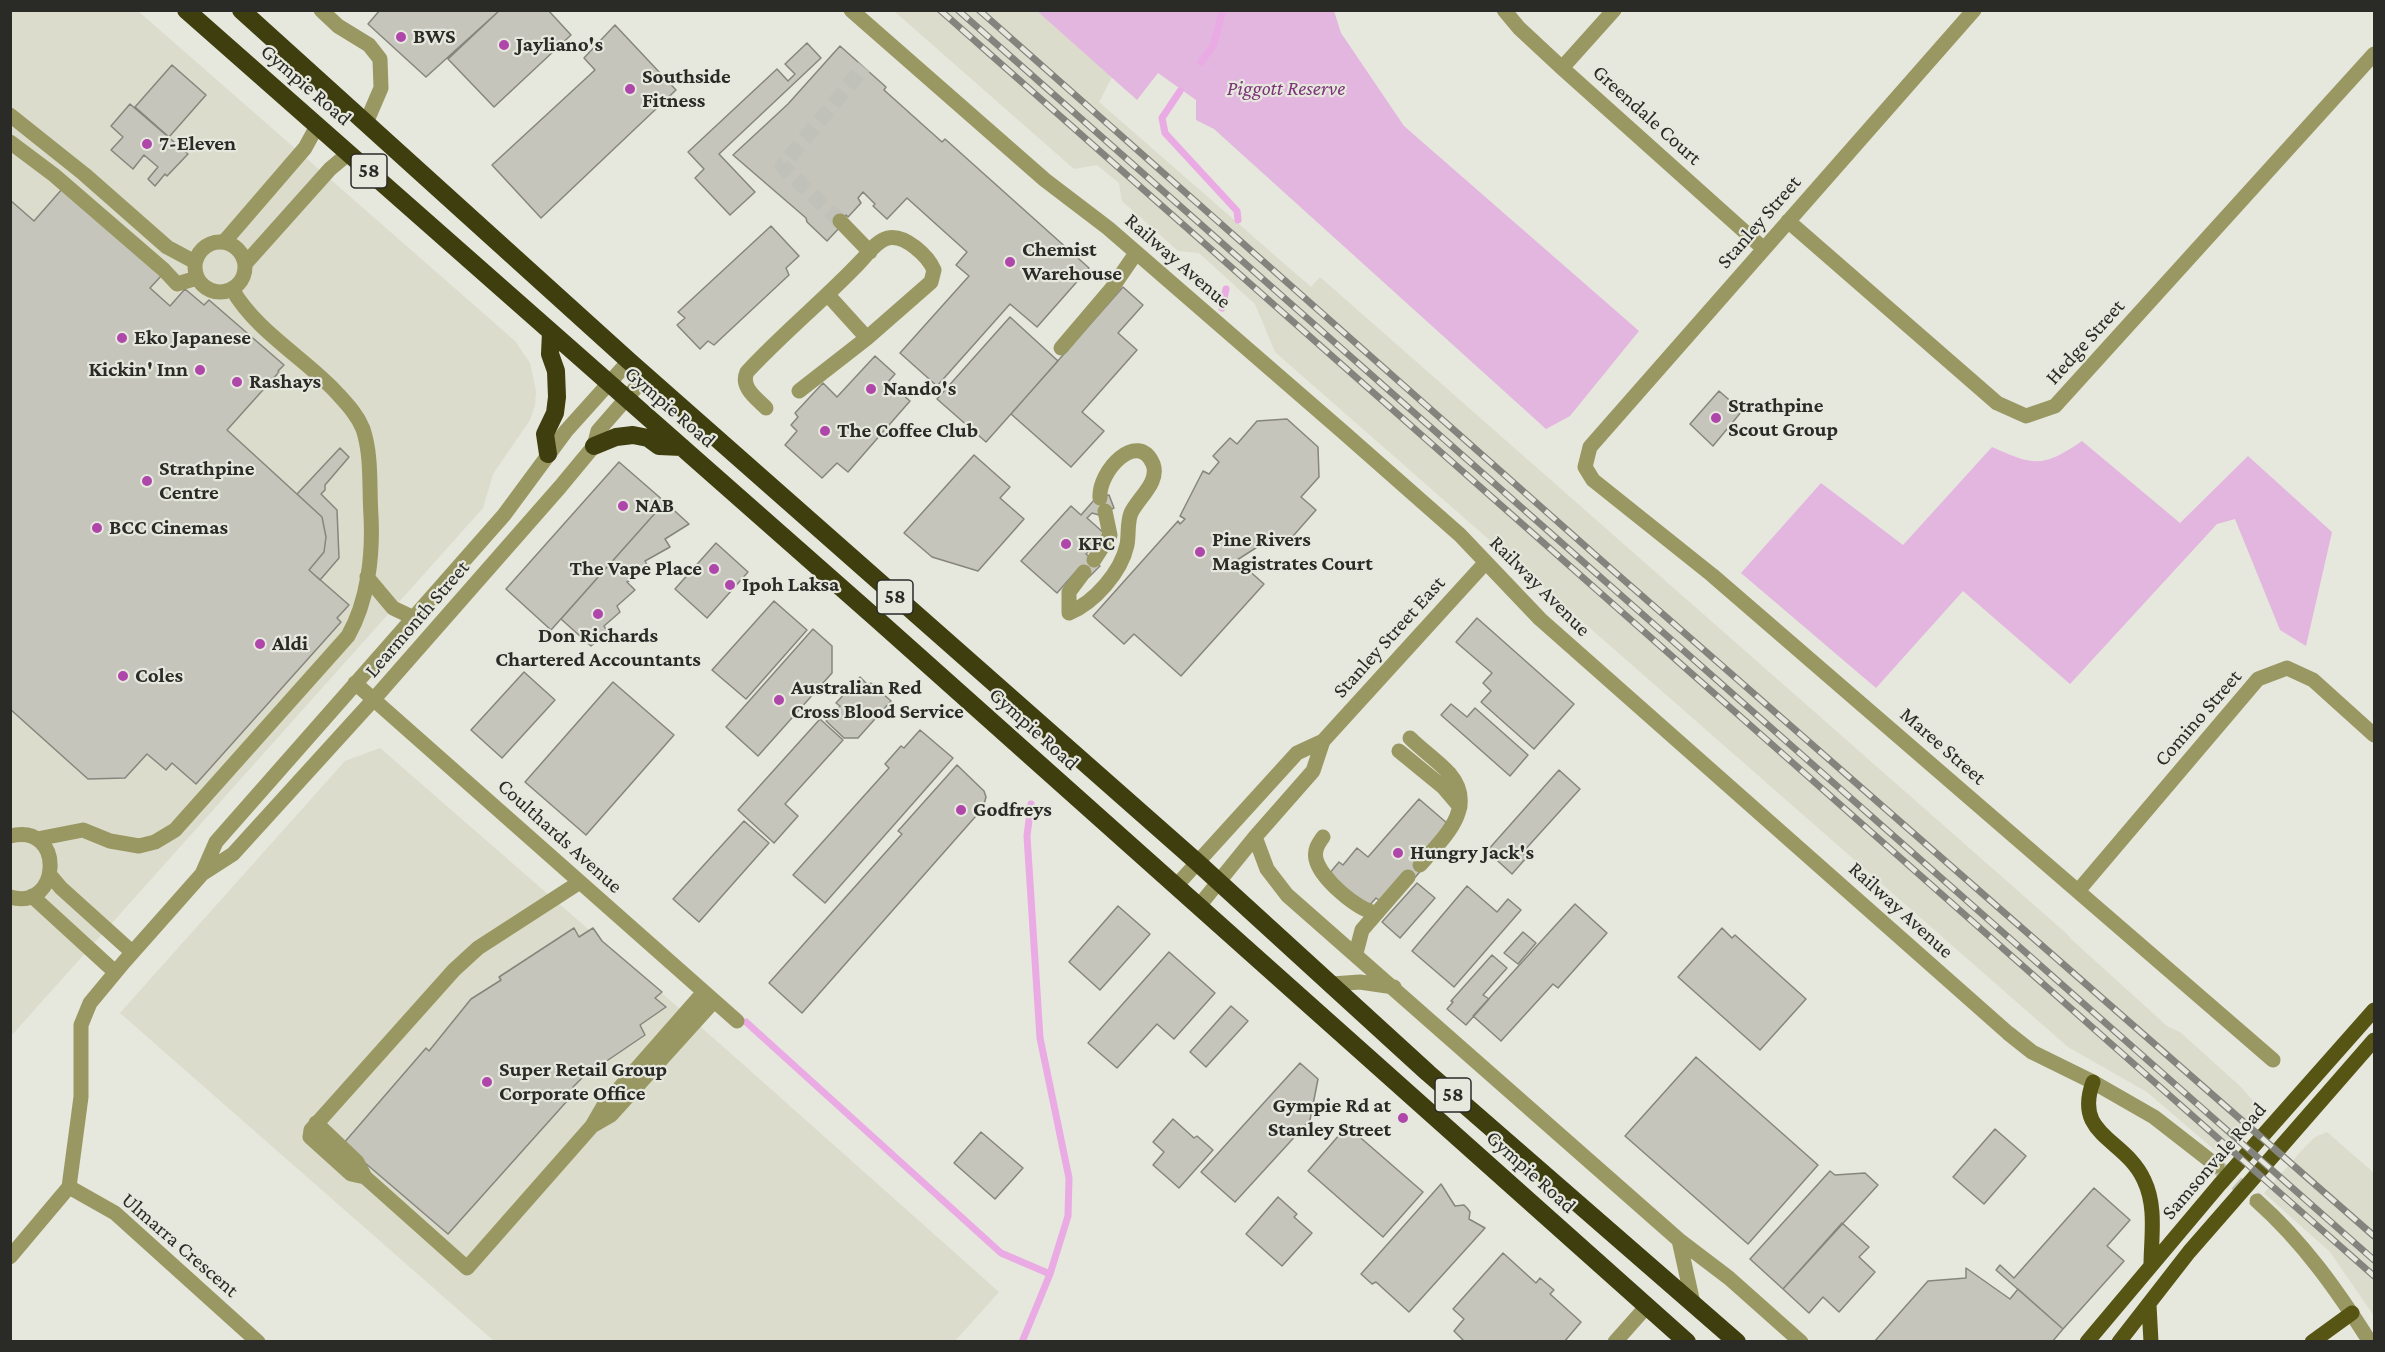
<!DOCTYPE html>
<html>
<head>
<meta charset="utf-8">
<style>
  body { margin:0 }
  #map { position:relative; width:2385px; height:1352px; overflow:hidden; background:#e6e7dd; font-family:"Crimson Pro",serif }
  canvas { display:block }
  .frame { position:absolute; inset:0; border:12px solid #2a2a27; pointer-events:none }
</style>
</head>
<body>
<div id="map">
<canvas width="2385" height="1352"></canvas>
<div class="frame"></div>
</div>
<script>
const g = document.querySelector('canvas').getContext('2d');
g.lineJoin = 'round';
function paint(path, color) {
  g.fillStyle = color;
  g.fill(path, 'evenodd');
}
function trace(path, color, width, dash) {
  g.strokeStyle = color;
  g.lineWidth = width;
  g.lineCap = dash ? 'butt' : 'round';
  g.setLineDash(dash || []);
  g.stroke(path);
}
function write(font, color, halo, rows, align = 'center') {
  g.font = font + ' "Crimson Pro",serif';
  g.lineWidth = 4.5;
  g.setLineDash([]);
  g.textBaseline = 'middle';
  g.strokeStyle = halo;
  g.fillStyle = color;
  for (const [text, x, y, turn = 0] of rows) {
    g.save();
    g.translate(x, y);
    g.rotate((+turn || 0) * Math.PI / 180);
    g.textAlign = isNaN(turn) ? turn : align;
    if (halo) g.strokeText(text, 0, 0);
    g.fillText(text, 0, 0);
    g.restore();
  }
}
paint(new Path2D(`
  M11 11H138L515 341 530 363 536 391 535 405 530 420 493 474 483 508 11 1036Z
  M894 11H1037L1112 77 1099 102 1311 287 1320 277 2067 934 2071 939 2168 1027 2180 1032 2241 1087 2264 1113 2224 1158 2147 1092 2068 1047 1275 352 1255 304 1199 253 1178 251 1122 201 1119 183 1097 165 1074 169Z
  M380 748 719 1043 999 1292 955 1341H494L120 1013 345 761Z
  M2327 1132 2374 1173V1316L2330 1252 2264 1193 2304 1148 2315 1137Z`), '#dbdccb');
paint(new Path2D(`
  M1037 11H1334L1341 33 1404 126 1639 331 1570 416 1546 429 1214 129 1196 120V100L1158 73 1137 100Z
  M2082 441 2180 523 2248 456 2332 532 2306 646 2280 630 2235 519 2217 524 2070 684 1963 591 1876 688 1741 573 1821 483 1903 545 1992 447C2034 466 2043 468 2082 441Z`), '#e3b6df');
trace(new Path2D(`
  M1201 62 1213 46 1223 10
  M1180 91 1162 118 1165 133 1237 211 1238 220
  M1222 308 1226 289
  M746 1022 1001 1253 1050 1274
  M1022 1342 1050 1274 1068 1216 1069 1178 1040 1038 1027 836 1031 804`), '#eaaae4', 7);
const building = new Path2D(`
  M380 10H500L426 77 368 24Z
  M500 10H548L571 35 494 107 448 59Z
  M615 25 676 90 541 218 492 165 595 70 584 58Z
  M807 43 821 58 719 154 755 192 730 215 695 178 704 169 688 152 777 69 788 81 795 74 785 64Z
  M840 46 886 87 884 90 942 142 945 139 1089 268 1037 327 1010 304 937 386 900 353 969 276 956 265 967 252 907 198 887 219 873 206 875 204 863 192 858 198 861 203 848 217 846 215 840 221 842 225 827 241 807 222 806 218 733 155 788 104Z
  M172 65 206 95 169 137 135 107Z
  M130 104 188 154 167 176 165 174 155 186 148 179 158 167 144 155 133 169 111 150 123 137 111 126Z
  M63 188 162 275 150 288 170 306 185 289 204 305 209 300 284 365 278 371 279 372 227 430 322 517 326 537 324 552 309 570 349 605 337 618 341 622 196 784 172 763 166 770 147 754 125 778 88 779 10 709V200L34 221Z
  M771 226 799 256 786 268 789 275 714 345 708 341 700 349 677 325 685 318 678 312Z
  M1123 287 1143 305 1118 333 1137 350 1082 412 1104 431 1071 467 1011 414Z
  M1010 317 1058 361 986 442 937 399Z
  M875 356 895 374 888 382 910 401 848 472 837 463 822 478 785 445 797 431 791 425 798 417 795 413 823 383 837 397Z
  M1719 391 1742 411 1713 446 1690 424Z
  M1287 419 1318 447 1319 477 1301 497 1316 510 1286 544 1276 535 1237 560 1264 584 1181 676 1134 634 1124 644 1093 616 1178 521 1180 524 1185 519 1180 516 1203 471 1209 474 1219 462 1213 456 1230 438 1237 444 1257 421Z
  M340 448 349 457 325 485V490L321 494 337 510 339 558 320 580 309 570 324 552 326 537 322 517 297 494Z
  M974 455 1010 487 1000 498 1024 519 978 571 932 557 904 533Z
  M619 462 665 502 551 630 506 589Z
  M1109 495 1114 508 1099 515 1092 513 1087 518 1105 534 1086 554 1100 566 1089 577 1079 568 1057 593 1021 561 1071 506 1081 515 1095 499Z
  M665 502 689 524 665 539 670 547 645 561 649 568 627 582 635 590 617 606 620 612 604 626 608 632 591 646 561 619Z
  M716 543 748 572 707 618 675 589Z
  M774 601 807 630 746 699 712 670Z
  M1477 618 1574 704 1534 749 1481 702 1491 691 1483 683 1492 673 1456 642Z
  M813 629 832 646V673L758 756 726 727Z
  M524 672 555 700 502 758 471 730Z
  M860 677 868 685 871 683 891 701 858 738H844L826 721 840 706 836 703Z
  M613 682 674 735 586 835 525 782Z
  M1451 704 1467 717 1475 708 1528 755 1510 776 1441 715Z
  M820 719 843 740 785 804 798 816 774 843 738 810Z
  M920 730 953 758 825 903 793 875 889 768 885 764 901 746 904 748Z
  M957 765 984 791 986 797 983 808 802 1013 769 983 902 834 898 831Z
  M1559 770 1580 789 1522 853 1527 857 1512 874 1487 851Z
  M1419 799 1448 824 1423 868 1412 881 1380 901 1376 898 1368 907 1328 875 1339 862 1343 865 1357 848 1368 857Z
  M744 821 769 843 699 922 673 899Z
  M1417 883 1435 898 1400 938 1382 922Z
  M1467 886 1497 912 1508 899 1521 910 1454 987 1412 951Z
  M1575 904 1607 933 1558 988 1553 984 1501 1041 1473 1016Z
  M1118 906 1150 934 1100 990 1069 962Z
  M574 928 579 937 593 928 602 941 662 992 655 998 666 1007 640 1025 645 1035 583 1077 573 1087 576 1091 448 1234 343 1144 426 1048 429 1051 471 999 501 980 499 977Z
  M1722 928 1732 938 1735 935 1806 999 1760 1050 1678 977Z
  M1523 932 1536 943 1518 964 1504 953Z
  M1169 952 1215 993 1174 1039 1157 1024 1117 1068 1088 1043Z
  M1492 955 1507 968 1483 995 1489 999 1466 1025 1447 1009 1453 1002 1451 1001Z
  M1231 1006 1248 1021 1206 1067 1190 1052Z
  M1696 1057 1818 1165 1748 1244 1625 1136Z
  M1300 1063 1318 1079 1310 1120 1235 1202 1201 1172Z
  M1173 1119 1194 1138 1197 1136 1213 1150 1179 1188 1153 1165 1164 1152 1153 1142Z
  M1347 1126 1423 1192 1383 1237 1308 1171Z
  M1995 1129 2026 1156 1984 1204 1953 1177Z
  M981 1132 1023 1168 995 1199 954 1163Z
  M1830 1171 1835 1175 1865 1173 1878 1185 1783 1289 1750 1259Z
  M1441 1184 1455 1206 1464 1205 1467 1208 1470 1212 1469 1219 1485 1228 1409 1312 1376 1282 1372 1284 1361 1274Z
  M2094 1188 2130 1220 2107 1246 2124 1261 2063 1329 1996 1270 2000 1265 2014 1278Z
  M1278 1197 1297 1214 1294 1217 1312 1233 1282 1266 1246 1234Z
  M1842 1223 1869 1247 1859 1257 1875 1272 1839 1312 1823 1297 1809 1313 1783 1289Z
  M1503 1253 1536 1283 1540 1278 1554 1290 1550 1294 1581 1322 1564 1342H1465L1454 1331 1464 1319 1453 1309Z
  M1966 1268 2010 1299 2018 1289 2063 1329 2052 1342H1874L1928 1281 1966 1278Z`);
paint(building, '#c5c5bc');
trace(building, '#86867d', 1.5);
trace(new Path2D(`
  M840 221 782 166 864 67
  M2219 1168 2257 1201`), '#c0c1b9', 15, [15, 8]);
trace(new Path2D(`
  M321 10 338 26 369 45 380 59 381 88 366 123
  M851 10 1045 180 1108 228 1342 431 1460 535 1540 619 2008 1033 2032 1052 2093 1082 2154 1117 2217 1166
  M1504 10 1519 28 1562 68 1764 249
  M1974 10 1590 447 1585 467 1593 480 1712 575 2273 1060
  M1562 68 1614 10
  M10 115 84 174 167 247 195 262
  M10 142 54 175 164 270 177 284 197 278
  M840 221 870 252
  M1788 221 1997 403 2026 416 2055 406 2374 54
  M195 267a25 25 0 1 1 50 0a25 25 0 1 1-50 0Z
  M224 242 305 148 317 126
  M245 264 330 169 349 153
  M828 295 867 338
  M1061 348 1112 288 1136 253
  M766 408C756 398 740 387 747 372 783 333 824 300 860 262 868 254 876 241 888 238 905 234 928 256 934 270L931 282 867 338 799 391
  M1094 560 1110 535 1105 511
  M1084 572 1069 592V613C1095 602 1121 572 1127 545 1129 534 1127 523 1131 513 1138 498 1160 482 1153 464 1138 429 1098 471 1100 498
  M367 577 393 608 414 618
  M355 683 737 1021
  M1410 738C1422 750 1437 760 1449 773 1479 808 1442 839 1420 865
  M1399 751 1443 787 1460 807
  M10 836C66 822 61 912 10 897
  M1255 837 1267 869 1287 895 1679 1240 1729 1278 1801 1342
  M1323 837C1318 844 1314 850 1316 859 1320 878 1358 911 1377 913
  M37 839 83 830 110 841 139 846 155 842 175 830 348 636C368 601 373 555 371 516 369 487 372 456 363 429 357 414 346 403 336 392 303 357 256 331 232 289
  M202 874 216 842 504 515 566 431 629 361
  M50 875 61 888 132 952
  M1176 886 1297 753 1323 741 1486 562
  M2078 891 2258 679 2287 668 2313 680 2374 735
  M32 896 115 972
  M1199 906 1255 837 1313 771 1323 741
  M1356 953 1362 930 1408 877
  M1332 984 1360 982 1394 987
  M316 1123 357 1162 365 1177 467 1268 592 1126 603 1107 704 992
  M592 1126 611 1115 714 1001
  M365 1177 351 1174 310 1137 311 1130 454 970 478 948 580 882
  M69 1187 115 1213 258 1342
  M2257 1201C2303 1242 2337 1290 2370 1342
  M1679 1240 1693 1303
  M10 1257 69 1187 81 1097V1025L90 1003 124 962 202 874 233 854 374 699 560 487 594 446 598 431 646 376
  M1615 1342 1647 1306`), '#999862', 15);
trace(new Path2D(`
  M2093 1082C2073 1136 2125 1138 2144 1180 2157 1207 2151 1238 2151 1266
  M2149 1305 2151 1342
  M2087 1342 2220 1184 2374 1010
  M2119 1342 2189 1252 2374 1040
  M2312 1342 2352 1313`), '#575514', 15);
trace(new Path2D(`
  M186 10 879 621 1687 1342
  M241 10 629 361 1197 862 1428 1073 1737 1342
  M594 446 616 437 633 435 648 438 659 446 682 447
  M548 454 545 434 555 413 557 397 556 371 550 354 551 332`), '#3f3e0e', 18);
const rail = new Path2D(`
  M940 10 2374 1276
  M958 10 2374 1260
  M979 10 1601 560 2374 1236`);
trace(rail, '#84847e', 7);
trace(rail, '#e6e7dd', 4.5, [14]);
for (const [x, y, r, color] of [
  [401,37,6,"#af47aa"],
  [504,45,6,"#af47aa"],
  [630,89,6,"#af47aa"],
  [147,144,6,"#af47aa"],
  [1010,262,6,"#af47aa"],
  [122,338,6,"#af47aa"],
  [200,370,6,"#af47aa"],
  [237,382,6,"#af47aa"],
  [871,389,6,"#af47aa"],
  [1716,418,6,"#af47aa"],
  [825,431,6,"#af47aa"],
  [147,481,6,"#af47aa"],
  [623,506,6,"#af47aa"],
  [97,528,6,"#af47aa"],
  [1066,544,6,"#af47aa"],
  [1200,552,6,"#af47aa"],
  [714,569,6,"#af47aa"],
  [730,585,6,"#af47aa"],
  [598,614,6,"#af47aa"],
  [260,644,6,"#af47aa"],
  [123,676,6,"#af47aa"],
  [779,700,6,"#af47aa"],
  [961,810,6,"#af47aa"],
  [1398,853,6,"#af47aa"],
  [487,1082,6,"#af47aa"],
  [1403,1118,6,"#af47aa"]
]) {
  const dot = new Path2D();
  dot.arc(x, y, r, 0, 2 * Math.PI);
  g.fillStyle = color;
  g.fill(dot);
  trace(dot, '#e6e7dd', 2);
}
for (const [x, y, w] of [
  [369,171,36],
  [895,597,36],
  [1453,1095,36]
]) {
  const box = new Path2D();
  box.roundRect(x - w / 2, y - 17, w, 34, 4.5);
  g.fillStyle = '#e6e7dd';
  g.fill(box);
  trace(box, '#2a2a27', 1.5);
}
write('bold 20px', '#2a2a27', null, [
  ["58",369,171],
  ["58",895,597],
  ["58",1453,1095]
]);
write('bold 21px', '#2a2a27', '#e6e7dd', [
  ["BWS",413,37],
  ["Jayliano's",516,45],
  ["Southside",642,77],
  ["Fitness",642,101],
  ["7-Eleven",159,144],
  ["Chemist",1022,250],
  ["Warehouse",1022,274],
  ["Eko Japanese",134,338],
  ["Kickin' Inn",188,370,"right"],
  ["Rashays",249,382],
  ["Nando's",883,389],
  ["Strathpine",1728,406],
  ["Scout Group",1728,430],
  ["The Coffee Club",837,431],
  ["Strathpine",159,469],
  ["Centre",159,493],
  ["NAB",635,506],
  ["BCC Cinemas",109,528],
  ["Pine Rivers",1212,540],
  ["Magistrates Court",1212,564],
  ["KFC",1078,544],
  ["The Vape Place",702,569,"right"],
  ["Ipoh Laksa",742,585],
  ["Don Richards",598,636,"center"],
  ["Chartered Accountants",598,660,"center"],
  ["Aldi",272,644],
  ["Coles",135,676],
  ["Australian Red",791,688],
  ["Cross Blood Service",791,712],
  ["Godfreys",973,810],
  ["Hungry Jack's",1410,853],
  ["Super Retail Group",499,1070],
  ["Corporate Office",499,1094],
  ["Gympie Rd at",1391,1106,"right"],
  ["Stanley Street",1391,1130,"right"]
], 'left');
write('21px', '#2a2a27', '#e6e7dd', [
  ["Gympie Road",306,85,41],
  ["Greendale Court",1647,115,42],
  ["Stanley Street",1759,222,-49],
  ["Railway Avenue",1178,261,41],
  ["Hedge Street",2085,342,-48],
  ["Gympie Road",670,407,41],
  ["Railway Avenue",1540,586,45],
  ["Learmonth Street",417,619,-49],
  ["Stanley Street East",1389,637,-48],
  ["Comino Street",2198,718,-49],
  ["Gympie Road",1034,729,42],
  ["Maree Street",1943,746,41],
  ["Coulthards Avenue",560,836,42],
  ["Railway Avenue",1901,910,42],
  ["Samsonvale Road",2214,1161,-49],
  ["Gympie Road",1531,1172,42],
  ["Ulmarra Crescent",180,1245,41]
]);
write('italic 21px', '#7d3479', '#e6e7dd', [
  ["Piggott Reserve",1286,89]
]);
</script>
</body>
</html>
